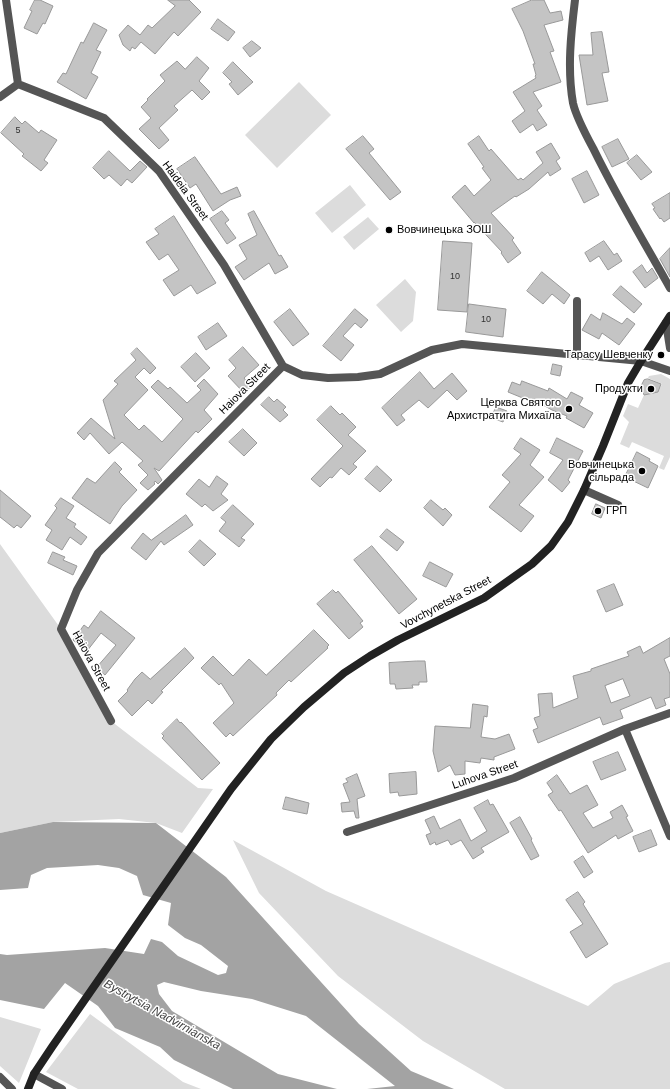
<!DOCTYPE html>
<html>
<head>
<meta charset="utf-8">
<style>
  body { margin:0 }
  canvas { display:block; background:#fff }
</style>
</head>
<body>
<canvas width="670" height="1089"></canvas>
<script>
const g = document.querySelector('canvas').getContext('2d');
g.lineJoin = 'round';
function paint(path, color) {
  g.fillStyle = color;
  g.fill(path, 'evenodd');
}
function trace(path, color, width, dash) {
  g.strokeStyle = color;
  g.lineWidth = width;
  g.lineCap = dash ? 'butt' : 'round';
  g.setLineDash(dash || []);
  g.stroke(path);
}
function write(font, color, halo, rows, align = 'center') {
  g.font = font + ' Arial,sans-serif';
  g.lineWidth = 3;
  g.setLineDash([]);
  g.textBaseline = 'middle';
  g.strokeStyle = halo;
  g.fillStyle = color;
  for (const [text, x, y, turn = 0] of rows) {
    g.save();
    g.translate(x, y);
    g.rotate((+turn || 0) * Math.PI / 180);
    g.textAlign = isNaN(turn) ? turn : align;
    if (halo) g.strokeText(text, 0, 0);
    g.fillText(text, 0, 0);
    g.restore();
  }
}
paint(new Path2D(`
  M299 82 331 115 277 168 245 135Z
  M350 185 366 205 332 233 315 213Z
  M368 217 379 229 354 250 343 237Z
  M405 279 416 292 413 321 401 332 376 305Z
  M661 374 670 379V457L664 470 659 468 664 456 632 442 629 448 620 444 629 422 623 416 628 404 638 408 644 395 658 392 662 384 648 378 649 376Z
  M0 544 61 629 111 721 198 788 213 789 182 833 156 823 119 819 53 822 0 833Z
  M233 840 326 891 588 1006 614 984 665 963 670 962V1089H505L423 1041 338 976 259 893Z
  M90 1014 183 1082 201 1089H78L46 1072Z
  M0 1017 41 1029 19 1083 0 1066Z`), '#dcdcdc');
paint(new Path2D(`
  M53 822 156 823 226 877 359 1024 411 1071 454 1089H367L395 1086 306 1016 252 999 201 991 164 982 157 985 159 994 172 1011 278 1074 337 1089H233L174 1060 160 1047 115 1028 98 1006 65 983 44 1009 0 1000V954L7 955 105 948 144 954 151 939 162 942 178 956 218 975 226 973 228 966 201 945 185 938 168 925 171 903 143 895 137 876 119 868 98 865 47 868 31 875 28 888 0 890V833Z`), '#a3a3a3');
const building = new Path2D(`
  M35 0H40L53 6 45 24 43 23 37 34 24 28 32 11 30 10Z
  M168 0H189L201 12 178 36 174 32 155 54 141 42 135 49 132 47 130 51 123 45 119 35 128 25 140 35 148 25 152 28 175 6Z
  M532 0H544L550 13 561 11 563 20 544 25 554 51 550 52 561 82 533 92 542 106 537 110 547 125 537 131 533 124 520 133 512 121 525 111 513 92 536 78 535 76 536 75 533 64H535L523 31 512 9Z
  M218 19 235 32 228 41 211 29Z
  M94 23 107 30 96 50 101 52 91 73 98 77 86 99 57 82 63 73 66 74 81 42 83 43Z
  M602 32 609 72 602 73 608 101 587 105 579 55H593L591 33Z
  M252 41 261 48 250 57 243 48Z
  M197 57 209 68 199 81 210 92 202 100 192 90 174 106 178 110 159 128 169 140 159 149 139 129 151 118 141 107 148 100 147 99 165 81 160 75 177 61 185 69Z
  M233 62 253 82 238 95 229 84 232 82 223 73Z
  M15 117 22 124 25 121 39 133 41 130 57 140 44 160 48 163 41 171 22 156 24 154 1 133Z
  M363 136 374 149 369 153 401 192 390 200 346 149Z
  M479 136 489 151 491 149 518 180 521 178 523 180 543 163 536 152 551 143 560 158 556 161 561 169 550 176 548 172 529 189 516 197 515 196 491 213 514 238 512 240 521 253 508 263 501 253 502 252 474 222V223L452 197 465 185 474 196 491 180 482 168 484 167 468 144Z
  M618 139 629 159 612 167 602 147Z
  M109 151 130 171 140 161 147 167 132 183 127 179 121 186 109 175 104 179 93 168Z
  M637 155 652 172 641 180 627 163Z
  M195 157 221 194 237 187 241 196 230 200 213 211 196 184 190 188 177 169Z
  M587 171 599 195 584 203 572 179Z
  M670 193V218L664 222 661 218 660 219 653 209 655 208 652 204Z
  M222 211 229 220 225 223 236 238 227 244 210 219Z
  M254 211 279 256 281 255 288 267 275 274 269 263 244 280 235 267 247 259 239 245 257 235 248 214Z
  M174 216 216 283 197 294 191 285 174 296 163 280 179 270 168 254 159 260 146 242 159 234 155 229Z
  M443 241 472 243 467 312 438 310Z
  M604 241 614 255 617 253 622 261 608 270 599 256 590 262 585 253Z
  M670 248V277L660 259Z
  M642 265 647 273 652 268 658 278 645 288 633 272Z
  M542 272 570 295 564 304 552 294 543 304 527 291Z
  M621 286 642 304 634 313 613 295Z
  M469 304 506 309 503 337 466 332Z
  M290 309 309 334 293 346 274 322Z
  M355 309 368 320 361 328 355 323 343 336 354 345 341 361 323 346Z
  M603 313 622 324 627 318 635 324 619 345 602 333 599 339 582 330 591 314 600 320Z
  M218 323 227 336 206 350 198 337Z
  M243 347 259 365 244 378 251 387 244 393 228 376 236 368 229 360Z
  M137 348 156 368 150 374 144 368 135 377 148 390 124 415 139 430 144 425 162 442 183 419 151 387 158 380 168 389 170 387 187 403 201 390 197 386 204 379 218 394 204 410 212 419 198 433 196 431 159 471 154 468 162 480 158 484 155 481 154 483 155 484 148 490 140 483 148 475 138 465 143 461 122 442 109 454 90 433 84 440 77 433 91 418 115 439 103 400 118 384 114 381 136 360 131 354Z
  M196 353 210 368 195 382 181 367Z
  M553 364 562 366 560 376 551 374Z
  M420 372 434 389 452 373 467 391 457 400 447 390 428 408 419 400 401 415 405 420 397 426 382 408Z
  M648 379 661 384 658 392 644 395 641 386 644 380Z
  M522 381 548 391 549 388 567 399 571 392 583 398 579 405 593 413 584 428 566 418 567 416 552 410 532 399 530 401 508 392 512 382 520 385Z
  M269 397 274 402 277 399 286 407 283 410 288 415 280 422 261 405Z
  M331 406 340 415 342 413 356 427 348 435 366 451 353 464 357 467 349 475 341 468 332 478 330 477 320 487 311 479 343 446 317 420Z
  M496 407 507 411 503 422 492 418Z
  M243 429 257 443 244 456 229 442Z
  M521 438 540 450 530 465 544 477 519 505 534 516 521 532 489 507 510 482 502 475 521 454 514 449Z
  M557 438 583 451 568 480 570 482 562 492 548 480 563 460 550 453Z
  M637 452 650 459 649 461 658 466 648 488 625 477Z
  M115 462 122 469 119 472 137 490 122 506 110 524 72 498 87 478 95 483Z
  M377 466 392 480 380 492 365 479Z
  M217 476 228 484 221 494 228 500 213 511 205 504 202 507 186 494 199 479 209 487Z
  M0 490 31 516 21 528 17 525 14 528 0 517Z
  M61 498 74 506 66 518 76 524 74 527 87 537 81 545 70 537 62 550 46 540 52 530 45 525 57 508 55 506Z
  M431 500 443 510 445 508 452 515 443 526 424 508Z
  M596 504 605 508 601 518 592 514Z
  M233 505 254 524 241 538 245 540 239 547 219 531 226 522 221 518Z
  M186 515 193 525 164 545 161 541 146 560 131 548 143 533 151 540Z
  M387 529 404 542 397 551 380 537Z
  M200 540 216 554 204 566 189 552Z
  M372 546 417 599 399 614 354 560Z
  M53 552 65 557 63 560 77 566 73 575 48 563Z
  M430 562 453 574 446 587 423 576Z
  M614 584 623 605 606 612 597 591Z
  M333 590 336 593 338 591 363 621 360 623 363 627 349 639 317 604Z
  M101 611 135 638 105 675 96 668 116 645 101 633 87 651 73 640 84 625 88 628Z
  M314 630 329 645 327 647 328 648 291 682 289 680 276 693 277 695 233 736 230 733 226 737 213 723 234 703 221 683 219 685 201 668 213 656 233 676 249 659 266 675Z
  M670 638V656L664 659 670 674V697L664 699 666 705 656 709 651 697 620 710 623 718 603 725 600 717 538 743 533 730 538 728 534 718 540 716 538 694 552 693 553 708 578 698 573 676 591 671V669L629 656 627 652 640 646 643 653ZM623 679 630 696 611 703 605 686Z
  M185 648 194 658 161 691 163 692 152 704 148 700 132 716 118 701 128 691 127 690 135 679 142 672 150 679Z
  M417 661H425L427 682H419V685H412L413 688 396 689 395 684H390L389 663Z
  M473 704 488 706 487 717 484 716 481 737 495 739 509 734 515 749 494 757V760L481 758 480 763 465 761V774L455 775 450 765 438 772 433 751 435 726 470 728Z
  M177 719 180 723 181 722 220 763 202 780 162 738 164 736 162 734Z
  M618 752 626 770 601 780 593 762Z
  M416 772 417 794 399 796 398 792 390 793 389 774Z
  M357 774 365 796 357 799 359 818H356L354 811 342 812 341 803 350 802 343 784 348 782 346 779Z
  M557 775 570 794 587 785 598 805 583 813 593 828 613 818 610 812 622 805 628 816 626 817 633 831 618 839 616 835 588 853 561 810 559 811 548 795 553 792 547 783Z
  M286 797 309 803 307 814 283 809Z
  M488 800 490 805 493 804 509 832 481 848 484 852 473 859 461 840 451 845 448 840 436 845 435 842 430 845 426 835 431 833 425 820 434 816 440 829 460 819 471 841 487 831 474 808Z
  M520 817 532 839 531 840 539 856 531 860 510 823Z
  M651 830 657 845 639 852 633 837Z
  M583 856 593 872 584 878 574 862Z
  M578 892 585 902 583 904 608 944 586 958 570 932 583 924 566 900Z`);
paint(building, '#c4c4c4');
trace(building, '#999', 1);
trace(new Path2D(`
  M6 0 18 84 104 118 159 171 224 265 283 366
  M575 0C571 33 567 69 573 103 576 117 587 137 594 150 617 197 644 242 670 288
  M0 97 18 84
  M666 323 670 348
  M577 355V301
  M584 490 618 505
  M111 721 61 629 77 590 98 553 283 366 302 375 328 378 358 377 380 374 432 350 462 344 641 361 670 371
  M625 729 670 836
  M347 832 514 778 625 729 670 713
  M34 1074 62 1089
  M0 1077 12 1089`), '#555', 8);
trace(new Path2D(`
  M28 1089 34 1074 52 1047 231 789 271 739 304 707 344 673 370 656 398 640 484 598 532 564 551 546 568 522 584 490 603 446 628 383 641 361 670 316`), '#222', 8);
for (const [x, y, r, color] of [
  [389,230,4,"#000"],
  [661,355,4,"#000"],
  [651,389,4,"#000"],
  [569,409,4,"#000"],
  [642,471,4,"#000"],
  [598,511,4,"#000"]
]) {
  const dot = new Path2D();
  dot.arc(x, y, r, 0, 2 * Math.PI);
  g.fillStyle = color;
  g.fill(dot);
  trace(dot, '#fff', 1.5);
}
write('9px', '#313131', null, [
  ["5",18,131],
  ["10",455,277],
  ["10",486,320]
]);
write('11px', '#000', '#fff', [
  ["Haideia Street",185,191,54],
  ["Haiova Street",245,389,-45],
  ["Vovchynetska Street",446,603,-28],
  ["Haiova Street",91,661,61],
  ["Luhova Street",485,775,-19]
]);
write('11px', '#000', '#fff', [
  ["Вовчинецька ЗОШ",397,230,"left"],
  ["Тарасу Шевченку",653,355],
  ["Продукти",643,389],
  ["Церква Святого",561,403],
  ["Архистратига Михаїла",561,416],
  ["Вовчинецька",634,465],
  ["сільрада",634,478],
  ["ГРП",606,511,"left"]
], 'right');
write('italic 12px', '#444', '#fff', [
  ["Bystrytsia Nadvirnianska",162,1015,29]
]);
</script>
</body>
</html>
